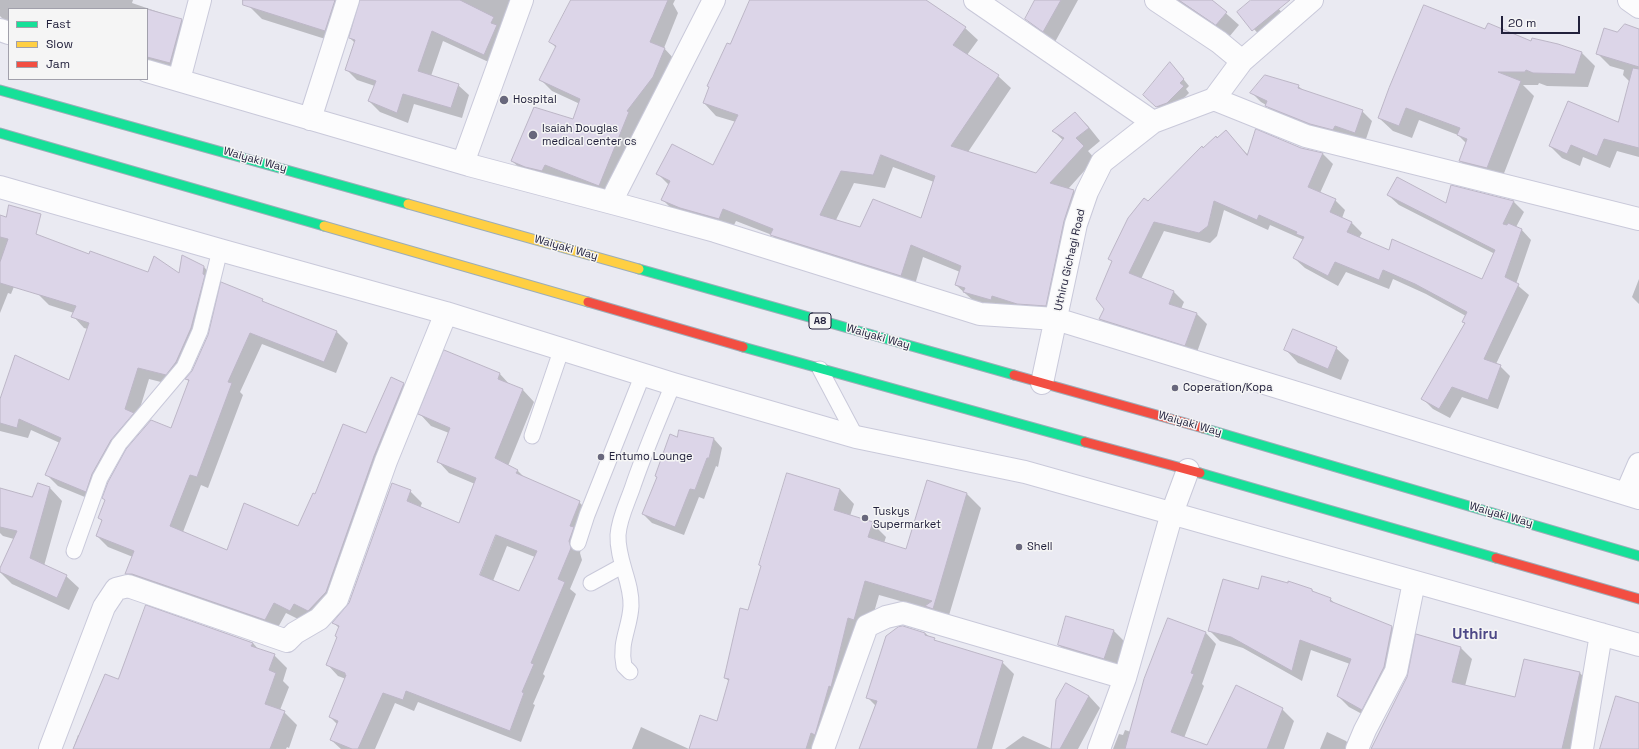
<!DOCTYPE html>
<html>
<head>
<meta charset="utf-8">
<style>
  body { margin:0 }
  #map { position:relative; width:1639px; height:749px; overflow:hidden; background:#eaeaf2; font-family:"Space Grotesk",sans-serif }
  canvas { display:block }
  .legend { position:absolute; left:8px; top:8px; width:140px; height:72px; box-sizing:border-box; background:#f5f5f5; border:1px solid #a1a0ab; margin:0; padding:5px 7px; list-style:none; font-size:12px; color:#22213c }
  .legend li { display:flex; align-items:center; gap:8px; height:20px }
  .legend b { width:20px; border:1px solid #a1a0ab }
  .scale { position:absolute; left:1501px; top:16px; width:79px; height:18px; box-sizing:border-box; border:2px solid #22213c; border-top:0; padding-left:5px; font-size:12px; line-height:14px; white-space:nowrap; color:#22213c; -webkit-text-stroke:3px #f5f5f5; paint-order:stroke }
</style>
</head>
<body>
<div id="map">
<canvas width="1639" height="749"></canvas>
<ul class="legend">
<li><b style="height:5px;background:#16e098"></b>Fast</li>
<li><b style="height:5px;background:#ffcf43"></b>Slow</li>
<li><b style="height:5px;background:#f24e42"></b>Jam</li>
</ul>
<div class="scale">20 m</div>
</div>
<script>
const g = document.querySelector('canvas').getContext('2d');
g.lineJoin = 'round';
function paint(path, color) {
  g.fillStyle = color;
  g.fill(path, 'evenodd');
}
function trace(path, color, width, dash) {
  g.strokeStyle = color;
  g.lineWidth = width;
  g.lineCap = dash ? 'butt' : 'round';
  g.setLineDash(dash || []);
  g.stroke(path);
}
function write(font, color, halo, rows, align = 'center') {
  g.font = font + ' "Space Grotesk",sans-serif';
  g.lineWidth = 3;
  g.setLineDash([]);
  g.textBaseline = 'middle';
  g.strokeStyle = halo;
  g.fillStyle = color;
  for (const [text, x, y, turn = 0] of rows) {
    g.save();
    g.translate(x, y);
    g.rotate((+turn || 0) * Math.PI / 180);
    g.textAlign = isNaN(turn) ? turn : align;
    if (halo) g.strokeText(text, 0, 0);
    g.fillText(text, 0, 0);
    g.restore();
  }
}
paint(new Path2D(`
  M0 0H133L132 3 182 20 195 33 184 76 147 62V9H9V25L0 16Z
  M252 0H337L338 43 262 19 249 6Z
  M374 0H514L495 65 443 41 431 76 458 85 469 95 462 118 414 104 408 123 380 112 369 101 375 86 357 80 346 69 355 43 350 38Z
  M572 0H675L673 4 678 13 664 48 675 60 664 89 638 123 639 124 610 197 556 176 554 182 524 172 512 161 573 120 580 104 552 91 541 80 556 48 550 41Z
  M758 0H925L965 28 978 40 967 55 998 76 1011 88 968 152 1036 175 1063 140 1053 131 1075 113 1088 126 1100 141 1088 151 1095 159 1068 189 1074 191 1087 203 1058 318 977 304 956 285 960 272 923 257 914 288 784 248 772 235 736 221 731 231 675 212 662 199 669 185 658 174 713 166 736 122 716 116 704 103 731 46ZM893 167 934 182 921 220 861 228 836 220 854 183 885 188Z
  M1036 0H1078L1055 42 1037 30 1026 19Z
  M1177 0H1211L1239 25 1229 37 1194 13Z
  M1253 0H1271L1290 22 1266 42 1238 12Z
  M1486 30 1531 42 1558 45 1582 53 1595 66 1588 87 1547 86 1539 83 1538 85H1523L1534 96 1501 181 1474 174 1460 161 1466 143 1458 135 1419 120 1412 138 1393 131 1379 118Z
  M1639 30V157L1617 151 1610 168 1583 157 1580 166 1562 158 1550 146 1618 124 1630 82 1623 75 1624 70 1610 66 1597 53 1618 33Z
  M1176 70 1189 86 1186 89 1189 93 1173 109 1163 113 1145 95Z
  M1298 86 1303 90 1362 111 1372 121 1365 142 1344 140 1276 116 1266 105 1261 102 1251 92Z
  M1226 131 1248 155 1301 149 1323 154 1333 164 1320 193 1335 200 1345 210 1342 218 1351 222 1362 233 1359 238 1390 251 1482 280 1495 254 1399 205 1388 195 1446 204 1452 186 1514 202 1524 212 1516 227 1521 229 1531 240 1516 284 1529 295 1496 364 1500 366 1510 376 1498 409 1462 397 1450 418 1433 409 1423 399 1465 324 1463 322 1466 316 1426 294 1393 279 1389 289 1346 272 1338 286 1305 268 1294 258 1304 240 1270 225 1268 230 1224 210 1217 236 1210 243 1164 231 1141 279 1174 292 1184 302 1181 309 1197 314 1207 324 1196 355 1110 329 1100 319 1105 309 1113 262 1110 259 1148 202 1203 149Z
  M0 216 35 234 11 294 8 293 0 313Z
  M90 256 149 273 180 275 204 267 215 279 177 386 149 379 137 418 122 451 103 485 97 502 58 486 46 474 60 443 31 430 28 438 0 431V400L70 381 88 329 84 328 73 316 74 313 49 305 38 294Z
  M1639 279V304L1632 297Z
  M262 300 265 303 336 331 348 343 336 373 262 344 240 392 243 395 208 488 201 485 183 532 227 552 299 527 315 495 367 435 404 384 415 395 337 604 302 621 286 613 276 631 137 585 126 574 133 557 108 547 97 536 102 521 99 518 171 429 189 382 187 379Z
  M1336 348 1349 360 1341 380 1298 363 1286 350Z
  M445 351 500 374 511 386 523 390 534 402 508 466 518 471 525 478 579 502 591 514 580 553 582 560 570 589 576 594 543 674 545 676 533 704 535 705 521 742 418 702 414 711 395 703 375 749H341L331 740 338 725 330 717 346 679 338 676 327 664 338 637 339 628 334 623 350 604 410 491 422 503 420 508 459 524 475 484 449 473 438 461 449 433 431 426 420 414ZM507 546 535 557 520 593 493 581Z
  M714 439 722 448 718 467 716 466 704 499 699 497 684 535 652 523 643 514Z
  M927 482 967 494 981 508 947 622 929 609 879 595 868 633 825 749H632L641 727 689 749 718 722 730 682 725 678 749 612 840 489 854 504 850 516 872 523 886 537 884 543 907 550Z
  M50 488 62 501 44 566 66 576 79 588 69 610 12 584 0 572 14 539 3 536 0 533V489L33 498Z
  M1258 590H1312L1315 593 1330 599 1337 605 1392 627 1403 637 1373 720 1349 707 1338 696 1350 664 1311 650 1302 681 1243 648 1220 641 1209 630Z
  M146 607 253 643 259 650 274 655 287 668 283 681 289 687 280 710 284 712 297 725 289 748 287 747 286 749H73L78 735H80L118 681Z
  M1113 630 1126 643 1117 671 1071 657 1059 645Z
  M925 633 937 643 1002 662 1014 674 992 749H861L876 706 867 697Z
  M1206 633 1216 644 1202 684 1204 686 1184 738 1208 746 1236 686 1283 710 1294 721 1284 749H1113L1119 734 1123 735 1125 730 1131 732Z
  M1417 636 1461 648 1472 659 1465 686 1515 698 1580 673 1591 685 1576 749H1371L1408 677Z
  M1089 696 1100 708 1078 749H1052Z
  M1327 732 1346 741 1354 749H1320Z
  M1023 736 1052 749H1005Z`), '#0003');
const building = new Path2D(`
  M243 0H335L325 31 243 5Z
  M360 0H460L494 17 491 23 497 25 484 55 432 31 418 71 459 84 451 108 403 94 397 113 368 101 376 81 345 70 355 40 349 38Z
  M571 0H668L650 42 665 48 653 77 627 111 629 112 599 186 545 165 542 171 525 167 511 161 534 107 573 119 580 99 539 80 556 46 549 42Z
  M750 0H926L966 27 953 45 999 75 951 146 1036 173 1064 138 1052 131 1075 112 1089 128 1076 138 1084 146 1050 183 1074 190 1064 221 1046 306 1017 304 992 296 991 300 963 292 965 288 955 285 961 266 911 245 901 276 770 235 773 229 723 209 719 219 680 208 661 200 670 181 656 174 672 144 713 165 738 115 703 103 709 87 707 86 727 43 730 44ZM881 155 935 176 921 218 873 199 860 227 820 215 841 171 873 175Z
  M1035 0H1061L1043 32 1025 19Z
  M1179 0H1212L1227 12 1216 25Z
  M1251 0H1290L1252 31 1237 12Z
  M1424 5 1485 29 1488 23 1531 41 1532 38 1558 44 1582 52 1575 74 1533 73 1526 70 1525 72H1498L1521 81 1487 168 1459 161 1467 139 1457 135 1460 128 1406 108 1399 126 1378 118 1389 88Z
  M147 9 182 19 170 63 147 57Z
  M1625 24 1639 29V67L1596 54 1604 28 1617 32Z
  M1170 62 1184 79 1180 83 1184 86 1167 103 1156 107 1143 95Z
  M1633 68 1639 69V148L1604 139 1597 156 1571 145 1567 154 1549 146 1568 101 1618 122Z
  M1265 75 1299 85 1298 88 1363 110 1355 133 1335 126 1333 130 1310 124 1265 106 1267 101 1250 93Z
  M1256 129 1301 148 1323 153 1308 187 1336 199 1330 212 1352 222 1347 232 1389 250 1392 239 1482 279 1495 250 1387 195 1397 177 1446 203 1451 185 1514 201 1503 224 1507 225 1508 223 1522 229 1505 277 1519 284 1484 359 1501 365 1488 400 1452 387 1439 409 1421 399 1465 323 1462 322 1467 312 1415 284 1383 270 1379 280 1335 262 1328 276 1293 258 1304 237 1296 234 1297 232 1259 215 1257 220 1214 201 1208 226 1199 233 1154 222 1129 273 1174 291 1169 304 1197 313 1185 346 1099 319 1104 309 1096 299 1112 261 1108 259 1128 218 1144 198 1148 201 1202 146 1203 148 1216 136 1217 138 1226 130 1247 155Z
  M9 205 41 214 36 234 89 254 90 251 148 272 154 256 179 273 182 255 204 266 203 274 205 275 191 328 176 362 166 375 138 368 125 409 134 413 111 440 92 474 86 492 45 475 61 438 19 419 17 428 0 423V399L15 355 69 380 89 323 71 317 76 306 0 283V262L8 239 0 237V215L6 217Z
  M221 282 263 299 262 301 337 331 324 362 250 333 228 382 232 383 197 477 190 475 170 526 227 550 244 503 298 526 313 493 315 494 343 424 366 433 391 377 404 383 374 456 326 592 308 611 294 604 290 611 274 603 265 620 132 574H125L134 551 96 536 102 520 98 518 105 500 102 498 108 482 126 449 151 420 171 428 189 380 185 379 192 371 208 335Z
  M1293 329 1337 347 1328 369 1284 350Z
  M444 350 500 373 498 379 523 389 495 458 518 470 516 473 580 501 570 526 574 527 569 541 571 548 558 579 565 582 531 663 534 664 522 692 524 693 510 731 406 691 403 700 383 693 358 749H352L330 740 338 721 329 717 346 675H345V673L326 665 337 637 335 636 339 626 332 623 349 603 392 483 411 490 407 501 459 523 476 478 437 462 450 428 418 414ZM496 535 537 551 519 591 480 575Z
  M679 430 714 438 709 458H707L695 490 690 489 675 527 642 514 657 477 655 476 670 434 677 437Z
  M787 473 840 489 834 510 873 522 868 537 906 549 927 480 967 493 933 609 925 606 932 601 865 581 854 620 848 618 831 687 829 686 815 735 811 733 806 749H689L700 715 717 721 729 679 724 678 740 608 748 610 761 566 759 565Z
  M38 483 50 487 30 558 67 575 57 598 0 572V568L17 531 0 527V488L32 497Z
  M1262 576 1288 583V581L1312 589V591L1331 598 1330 601 1392 626 1384 667 1362 710 1337 696 1351 659 1300 640 1292 671 1231 637 1208 631 1223 579 1258 589Z
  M146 605 253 643 251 646 275 654 269 670 276 673 265 704 285 711 270 749H73L105 674 118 679Z
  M1066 616 1114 630 1104 659 1058 645Z
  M1168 618 1206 632 1191 673 1194 674 1171 732 1207 745 1236 685 1283 708 1267 749H1125L1144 679Z
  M903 626 925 633V635L935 638 934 640 1003 661 977 749H859L877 701 866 698 886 636 898 627Z
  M1416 634 1461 647 1452 682 1515 697 1524 659 1580 672 1562 749H1371L1407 677Z
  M1066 683 1089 696 1060 749H1051L1056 700Z
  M1616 696 1639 703V749H1600Z`);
paint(building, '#dcd5e8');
trace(building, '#bcb6c6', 1);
const lane = new Path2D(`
  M820 369 856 437
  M532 436 562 348
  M578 543 587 515 643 374
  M74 551 100 478 119 444 184 367 200 331 220 250
  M591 583 622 566
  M630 672 624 666C619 642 630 628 631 606 632 582 617 560 618 535 619 519 627 503 632 489 644 453 659 419 673 384`);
const street = new Path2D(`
  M975 0 1153 122
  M1156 0 1219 42 1242 61
  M1629 0 1639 7
  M0 30 9 33
  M147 71 469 165 620 205 715 231 980 314 1056 319 1639 498
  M179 80 200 0
  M1214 99 1306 136 1639 219
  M310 119 348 0
  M463 163 522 0
  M0 187 220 250 446 313 673 384 856 437 1025 472 1639 645
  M612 202 616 192 714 0
  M1042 383 1076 224 1087 192 1102 162 1153 122 1214 99 1242 61 1312 0
  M1626 494 1639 464
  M50 749 104 607 116 589 128 586 287 641 295 633 319 619 337 599 386 461 446 313
  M823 749 867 626 886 617 903 613 1125 678
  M1099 749 1125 678 1172 513 1188 470
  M1357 749 1365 730 1396 671 1414 582
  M1582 749 1601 634`);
const fast = new Path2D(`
  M0 90 408 204
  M0 133 324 226
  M639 269 1014 375
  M743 347 1085 442
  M1203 428 1639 556
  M1200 473 1496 558`);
const slow = new Path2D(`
  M408 204 639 269
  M324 226 588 302`);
const jam = new Path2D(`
  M588 302 743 347
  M1014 375 1203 428
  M1085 442 1200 473
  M1496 558 1639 599`);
trace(lane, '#c9c9da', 17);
trace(street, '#c9c9da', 24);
trace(fast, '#9cadb8', 11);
trace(slow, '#9cadb8', 11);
trace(jam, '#9cadb8', 11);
trace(lane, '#fcfcfd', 15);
trace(street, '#fcfcfd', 22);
trace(fast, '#16e098', 9);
trace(slow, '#ffcf43', 9);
trace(jam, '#f24e42', 9);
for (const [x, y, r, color] of [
  [504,100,5,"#68677c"],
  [533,135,5,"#68677c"],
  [1175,388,4,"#68677c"],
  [601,457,4,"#68677c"],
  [865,518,4,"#68677c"],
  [1019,547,4,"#68677c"]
]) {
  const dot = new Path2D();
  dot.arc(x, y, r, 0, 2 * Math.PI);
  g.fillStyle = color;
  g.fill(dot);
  trace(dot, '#f5f5f5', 1.5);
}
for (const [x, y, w] of [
  [820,321,22]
]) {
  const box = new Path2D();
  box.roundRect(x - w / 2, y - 8, w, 16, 3);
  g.fillStyle = '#f5f5f5';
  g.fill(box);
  trace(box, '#22213c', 1);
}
write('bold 10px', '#22213c', null, [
  ["A8",820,321]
]);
write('11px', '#22213c', '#f5f5f5', [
  ["Hospital",513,100],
  ["Isaiah Douglas",542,129],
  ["medical center cs",542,142],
  ["Coperation/Kopa",1183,388],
  ["Entumo Lounge",609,457],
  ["Tuskys",873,512],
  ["Supermarket",873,525],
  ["Shell",1027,547]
], 'left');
write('11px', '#22213c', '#f5f5f5', [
  ["Waiyaki Way",255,160,16],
  ["Waiyaki Way",566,248,16],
  ["Uthiru Gichagi Road",1070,260,-77],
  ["Waiyaki Way",878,337,16],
  ["Waiyaki Way",1190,424,16],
  ["Waiyaki Way",1501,515,16]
]);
write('bold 15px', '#4d4886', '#f5f5f5', [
  ["Uthiru",1475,635]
]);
</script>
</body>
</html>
